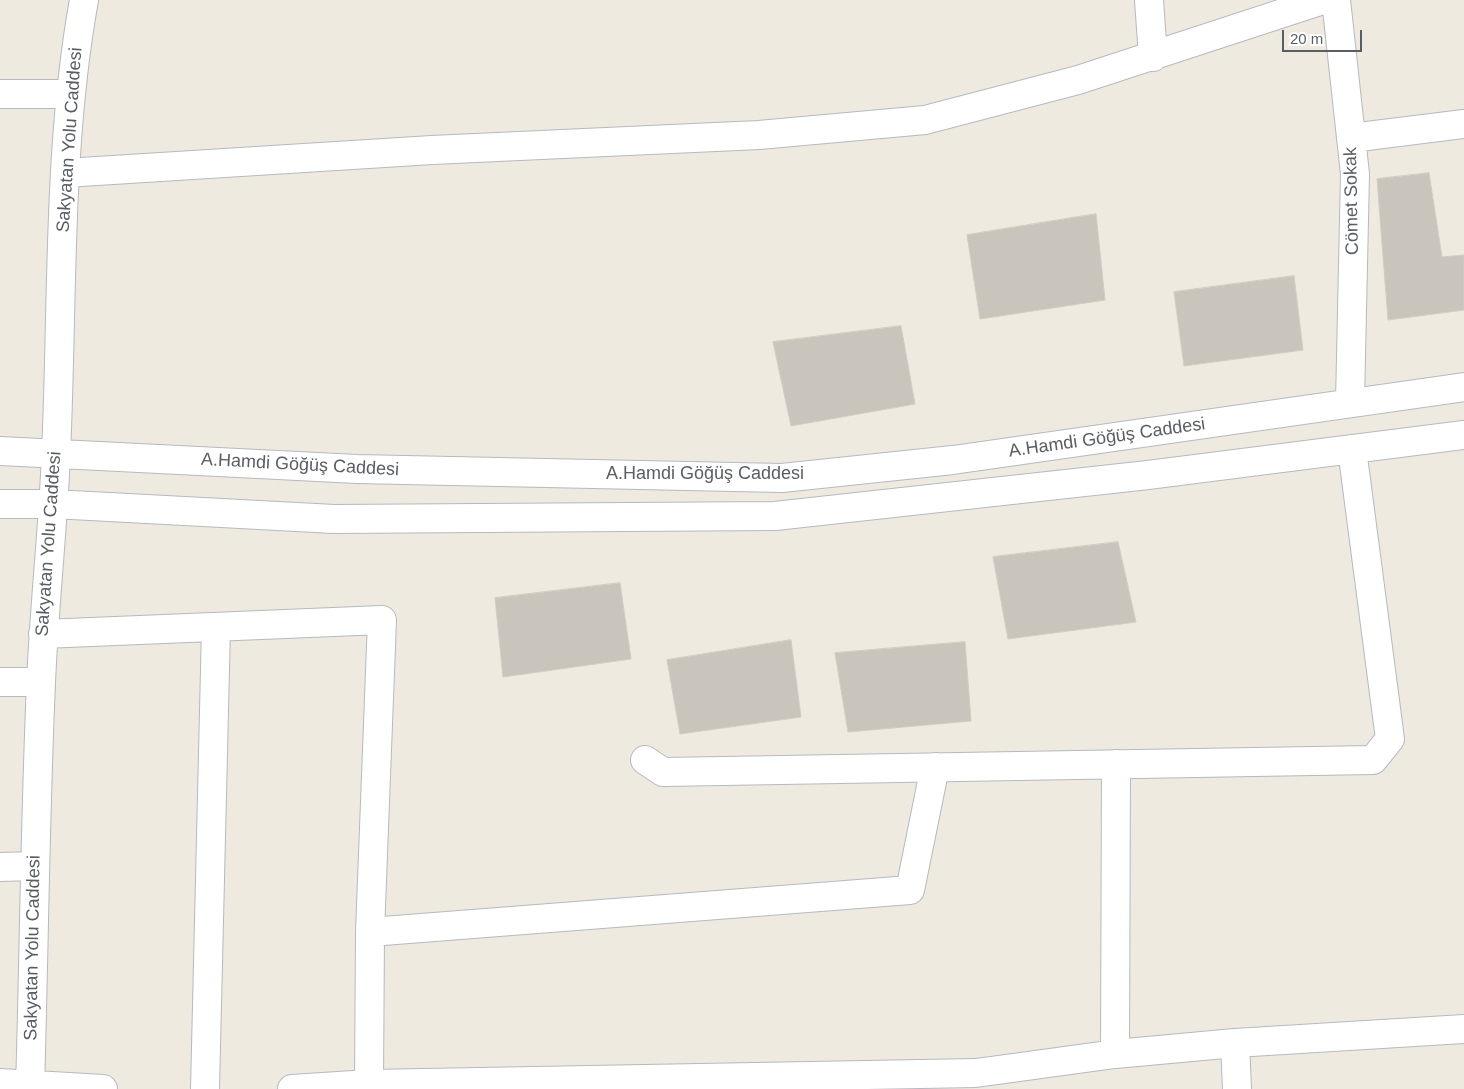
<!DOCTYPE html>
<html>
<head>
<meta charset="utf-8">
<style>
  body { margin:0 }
  #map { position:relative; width:1464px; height:1089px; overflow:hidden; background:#eeeae0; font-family:Helvetica,sans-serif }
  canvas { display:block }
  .scale { position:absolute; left:1282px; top:30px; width:80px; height:22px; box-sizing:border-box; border:2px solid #595e63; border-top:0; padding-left:6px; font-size:15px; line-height:18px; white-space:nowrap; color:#595e63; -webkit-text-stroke:4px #fff; paint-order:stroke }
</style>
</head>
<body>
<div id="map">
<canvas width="1464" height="1089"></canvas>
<div class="scale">20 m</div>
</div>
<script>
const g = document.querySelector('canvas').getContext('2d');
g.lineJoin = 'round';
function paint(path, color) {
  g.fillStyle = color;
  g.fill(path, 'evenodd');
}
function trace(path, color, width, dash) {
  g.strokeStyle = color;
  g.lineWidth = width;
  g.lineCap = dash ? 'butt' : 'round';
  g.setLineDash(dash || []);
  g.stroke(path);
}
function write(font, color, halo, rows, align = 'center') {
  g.font = font + ' Helvetica,sans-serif';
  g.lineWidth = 4;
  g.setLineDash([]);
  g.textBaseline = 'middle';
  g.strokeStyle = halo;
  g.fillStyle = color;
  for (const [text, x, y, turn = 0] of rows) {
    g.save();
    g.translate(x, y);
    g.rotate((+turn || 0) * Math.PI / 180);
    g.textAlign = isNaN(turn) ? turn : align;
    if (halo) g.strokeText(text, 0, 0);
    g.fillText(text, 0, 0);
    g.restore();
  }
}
const building = new Path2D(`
  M1429 173 1442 257 1464 255V310L1388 320 1377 179Z
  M1096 214 1105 300 980 319 967 235Z
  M1294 276 1303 350 1184 366 1174 292Z
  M901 326 915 404 791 426 773 342Z
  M1118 542 1136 622 1008 639 993 557Z
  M620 583 631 659 503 677 495 598Z
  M791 640 801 717 680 734 667 660Z
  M965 642 971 721 848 732 835 653Z`);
paint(building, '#c9c5bd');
trace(building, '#d3ccbe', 1);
const minor = new Path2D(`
  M1149 0 1153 57
  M1336 0 1355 174 1350 402
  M0 94H70
  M1351 138 1464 124
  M65 173 432 150 759 135 925 120 1078 80 1323 0
  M0 451 357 469 782 478 953 460 1464 387
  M0 504H53L334 519 775 516 1148 475 1464 435
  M43 634 382 620 370 932 369 1084
  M0 682H41
  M645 760 663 772 1373 760 1390 739 1352 449
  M0 867 34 866
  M370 932 910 890 935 767
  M1235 1043 1237 1089
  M1115 1054 1116 764
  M0 1083 103 1089
  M30 1089C34 954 35 819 41 683 44 607 53 530 56 454 63 302 57 149 84 0
  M205 1089 216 627
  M292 1089 369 1084 976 1073 1115 1054 1235 1043 1464 1029`);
trace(minor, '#b6b9bf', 30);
trace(minor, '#fff', 28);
write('18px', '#595e63', '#fff', [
  ["Sakyatan Yolu Caddesi",70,140,-86],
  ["Cömet Sokak",1352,201,-91],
  ["A.Hamdi Göğüş Caddesi",1107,438,-8],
  ["A.Hamdi Göğüş Caddesi",300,465,3],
  ["A.Hamdi Göğüş Caddesi",705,474],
  ["Sakyatan Yolu Caddesi",49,544,-86],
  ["Sakyatan Yolu Caddesi",33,948,-89]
]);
</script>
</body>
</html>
